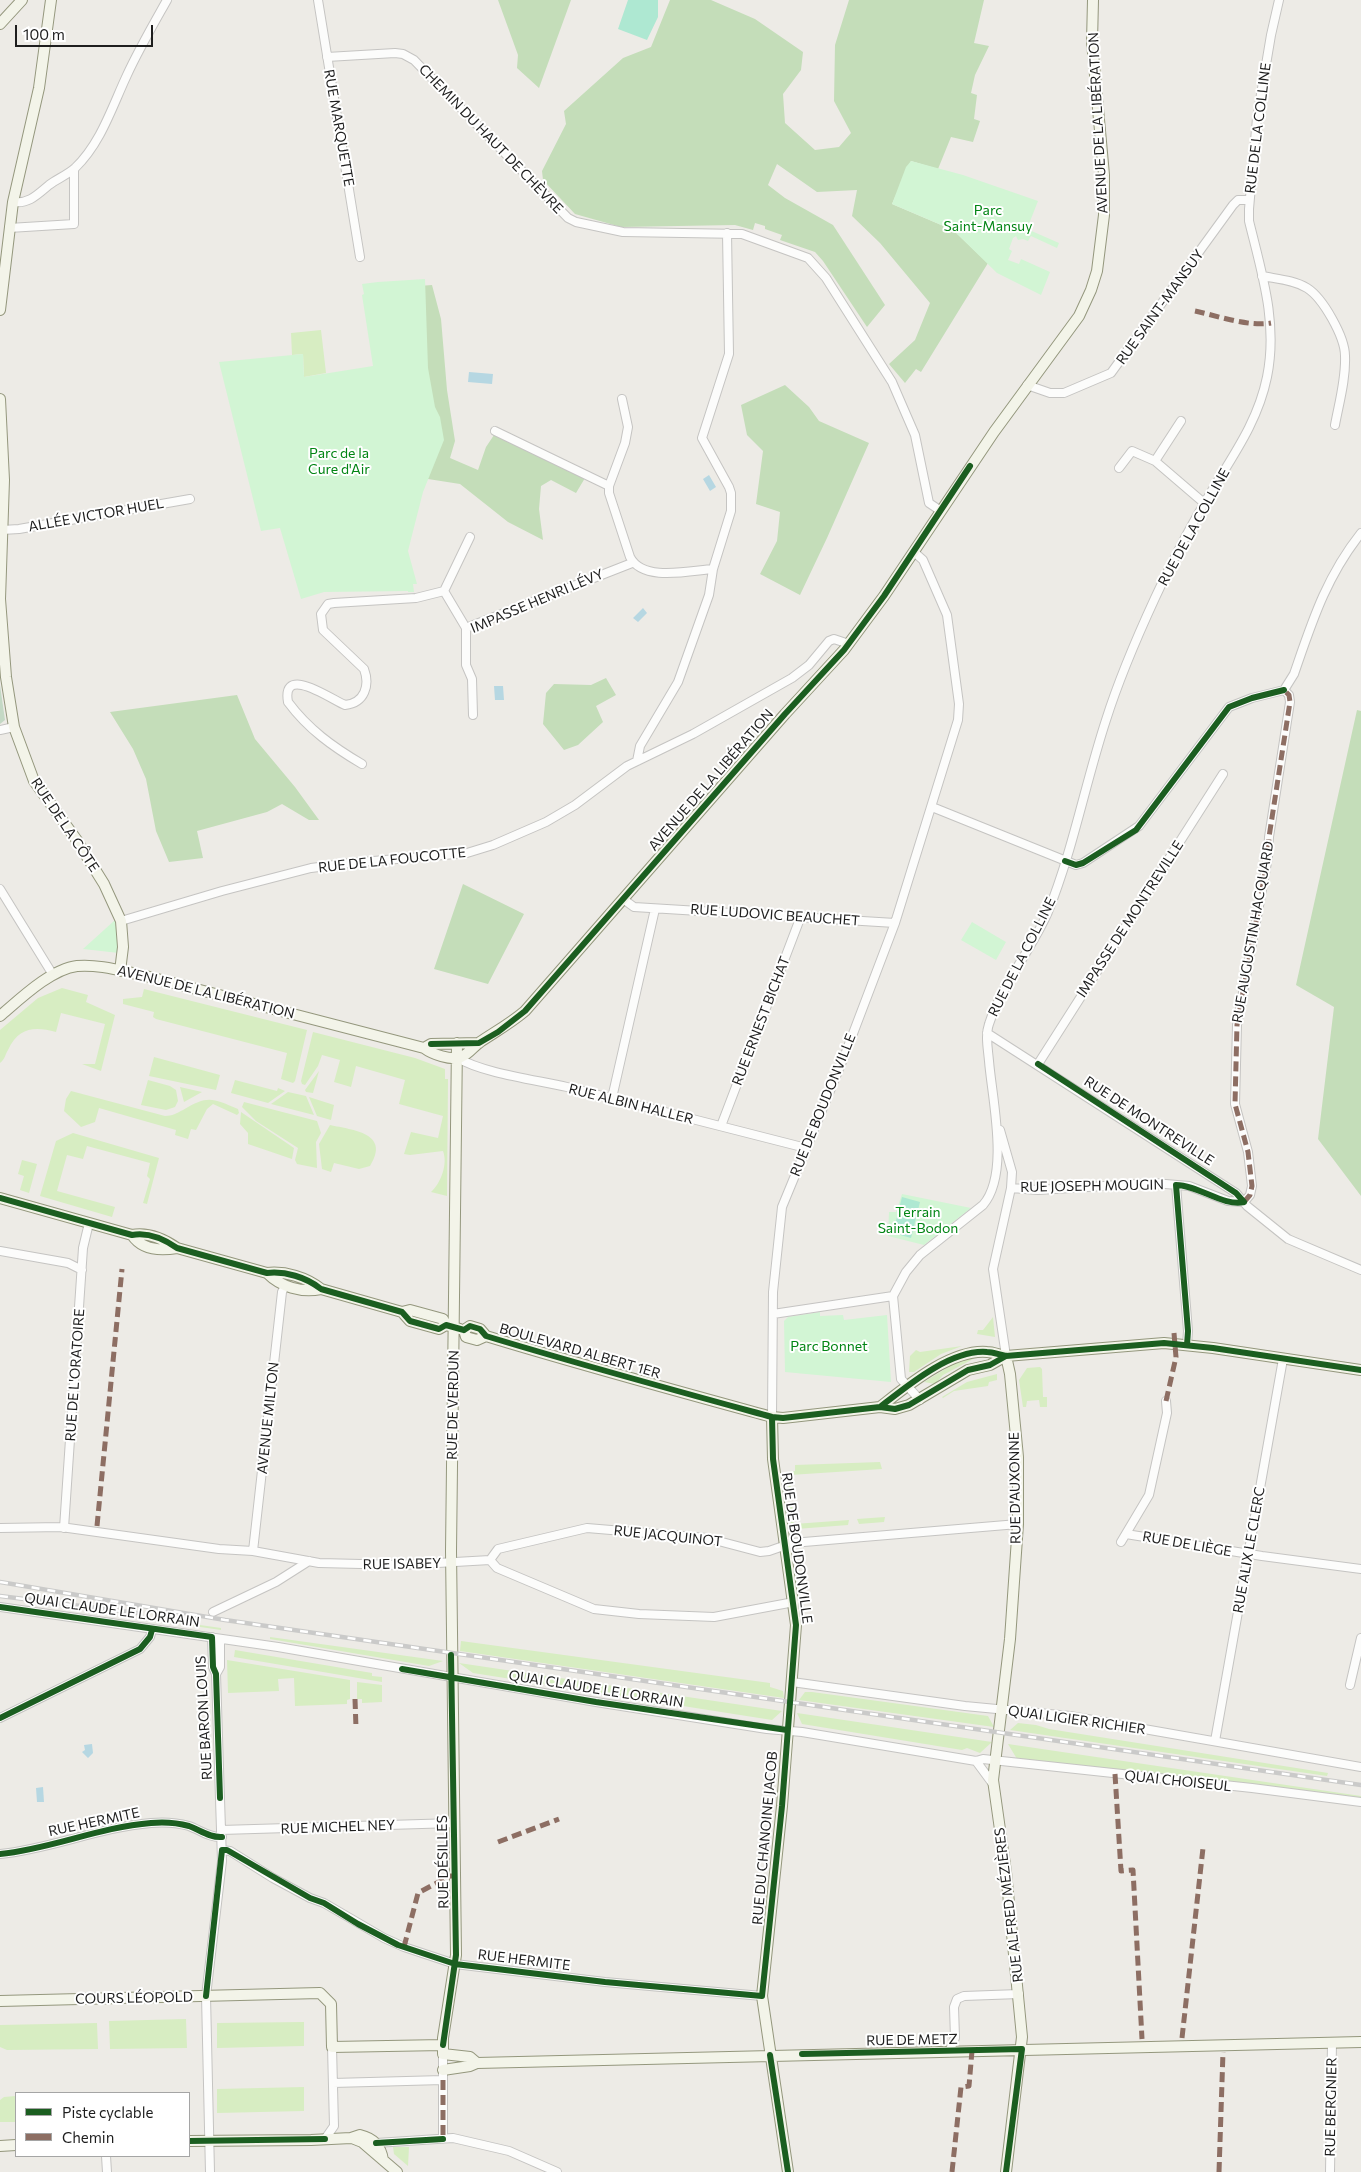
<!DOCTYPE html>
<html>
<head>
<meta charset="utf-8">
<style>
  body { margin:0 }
  #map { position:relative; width:1361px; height:2172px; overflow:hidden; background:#edebe6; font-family:Commissioner,sans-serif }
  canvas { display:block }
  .legend { position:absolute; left:15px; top:2092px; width:175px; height:65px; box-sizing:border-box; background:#fff; border:1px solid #a5a5a5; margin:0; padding:6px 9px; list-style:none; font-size:15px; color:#1e1e1e }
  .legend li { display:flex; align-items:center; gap:10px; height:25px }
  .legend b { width:25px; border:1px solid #a5a5a5 }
  .scale { position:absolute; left:15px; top:25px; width:138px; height:22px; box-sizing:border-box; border:2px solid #1e1e1e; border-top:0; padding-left:6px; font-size:15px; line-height:18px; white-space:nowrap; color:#1e1e1e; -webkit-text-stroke:4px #fff; paint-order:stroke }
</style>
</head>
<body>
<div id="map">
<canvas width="1361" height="2172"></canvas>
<ul class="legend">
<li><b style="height:6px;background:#1b5e20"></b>Piste cyclable</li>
<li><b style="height:6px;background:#8d6e63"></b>Chemin</li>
</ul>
<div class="scale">100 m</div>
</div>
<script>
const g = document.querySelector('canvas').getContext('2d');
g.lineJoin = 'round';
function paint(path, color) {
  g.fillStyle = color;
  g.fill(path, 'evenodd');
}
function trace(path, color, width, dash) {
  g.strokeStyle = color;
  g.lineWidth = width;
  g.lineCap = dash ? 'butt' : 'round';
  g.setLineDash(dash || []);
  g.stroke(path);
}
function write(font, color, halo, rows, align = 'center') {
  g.font = font + ' Commissioner,sans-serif';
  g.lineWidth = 4;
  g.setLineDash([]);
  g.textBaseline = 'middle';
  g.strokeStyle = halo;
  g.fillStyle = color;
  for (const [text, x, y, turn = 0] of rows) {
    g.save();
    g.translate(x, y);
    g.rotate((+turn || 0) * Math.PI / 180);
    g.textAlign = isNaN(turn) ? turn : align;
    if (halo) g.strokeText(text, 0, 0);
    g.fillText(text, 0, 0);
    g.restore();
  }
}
paint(new Path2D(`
  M321 330 326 373 304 377 303 354 292 355 291 333Z
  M62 988 88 995 86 1002 115 1015 101 1071 82 1064H95L105 1024 61 1013 56 1032C36 1027 19 1026 8 1050 5 1055 5 1059 0 1063V1030L38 998Z
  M144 989 307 1030 295 1081 293 1083 281 1079 287 1053 156 1019 153 1017 154 1012 123 1004V999L142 997Z
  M313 1032 415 1058 445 1069V1079H448L447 1196 431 1192C441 1183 448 1164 443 1151L410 1155 404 1154 411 1132 438 1138 443 1116 399 1104 405 1080 356 1066 351 1087 334 1082 340 1060 322 1055 318 1066 305 1085 302 1084 301 1081Z
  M154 1057 220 1075 216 1090 149 1076Z
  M319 1071 313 1093 306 1092 305 1090Z
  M148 1080 170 1086 176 1090 178 1101 175 1107 166 1110 141 1105Z
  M235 1080 277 1091 278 1088 285 1091 268 1103 231 1093Z
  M180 1087 202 1092 184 1102Z
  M71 1091 165 1116C172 1116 177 1113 183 1110 208 1095 212 1098 238 1109L239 1113 237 1115 213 1104 207 1109 196 1130 191 1129 188 1139 175 1135 176 1130 99 1108 95 1122 81 1127 64 1111 66 1099Z
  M288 1092 306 1096 314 1115 271 1104Z
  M309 1097 334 1105 331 1120 317 1116Z
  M244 1102 317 1121 321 1133 316 1142 317 1168 297 1164 295 1160 298 1148 256 1121 242 1107Z
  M241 1112 294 1148 292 1159 248 1144V1133L240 1124Z
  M330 1125C353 1130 391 1133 370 1166L359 1169 334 1163 331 1172 322 1169 319 1144Z
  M73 1133 159 1158 147 1204 143 1203 150 1179 147 1176 150 1163 87 1146 83 1159 67 1155 57 1191 115 1207 112 1217 40 1196 56 1141Z
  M22 1160 37 1164 29 1193 20 1190 24 1176 18 1174Z
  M993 1317 995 1337 977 1334 978 1330H983Z
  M962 1346 941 1354 914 1372H909L910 1356 916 1350 920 1352Z
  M969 1358H975L943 1375 935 1384 924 1382 955 1363Z
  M1040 1367 1042 1369 1043 1397H1047V1407H1040L1039 1400 1027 1401 1026 1407H1023L1019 1380 1027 1368Z
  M997 1374V1380L989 1382 988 1386 954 1391 943 1398 942 1397 967 1382Z
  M880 1462 882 1469 790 1475 791 1494 789 1495 788 1472 795 1471V1465Z
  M789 1505 792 1506 794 1524 849 1520 848 1525 796 1529 790 1524Z
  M885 1517 884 1522 859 1524 857 1519Z
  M139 1618 165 1620 221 1628V1630Z
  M270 1637 443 1661 429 1666 270 1639Z
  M461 1641 770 1683V1687L783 1691 784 1698 460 1651Z
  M235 1650 372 1673V1676L382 1677V1682L234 1657Z
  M227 1660 350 1680V1699L347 1700V1704L295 1706 294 1678 278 1679 279 1691 228 1693Z
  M459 1663 782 1711 772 1720 473 1673Z
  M357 1682 382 1685V1702L362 1703V1699H357Z
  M805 1692H812L988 1716 994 1727 799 1700Z
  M797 1713 992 1742 980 1753 967 1748 962 1750 802 1724Z
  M1018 1723 1036 1725 1049 1729 1328 1773 1327 1776 1010 1730Z
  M1008 1744 1361 1796V1798L1017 1759Z
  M186 2019 187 2048 110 2049 109 2021Z
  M304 2022V2046L217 2048V2023Z
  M97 2023 98 2049 7 2050 0 2047V2025Z
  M304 2087V2111L217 2113V2089Z
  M16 2096V2122H0V2100L4 2097Z
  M393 2147H409L408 2166 394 2154Z`), '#d7edc2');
paint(new Path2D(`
  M498 0H571L539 88 517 68 518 55Z
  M670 0H711L755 19 803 52 801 70 783 94 785 123 815 150 839 147 851 133 834 101 835 45 849 0H984L974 43 989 46 975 75 971 93 977 95 974 119 980 121 973 142 951 137 938 169 911 161 892 204 953 230 988 263 921 372 916 369 905 383 889 364 915 340 930 303 880 243 852 216 857 190 817 192 777 164 768 185 785 198 833 225 885 305 867 327 823 261 815 252 780 240 782 235 765 229V226L755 223 753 230 735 225 621 227 575 214 543 180 542 171 566 124 564 111 623 58 651 47Z
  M432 285 441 319 447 390 455 441 450 458 478 470 486 447 494 435 585 478 576 493 551 480 541 486 539 509 543 540 508 522 460 484 428 479 353 440 406 287Z
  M785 385 809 407 819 421 869 443 827 538 800 595 760 574 777 541 780 512 756 504 763 451 747 435 741 405Z
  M606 678 616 695 596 706 603 722 578 745 564 750 543 724 546 693 554 684 591 685Z
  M237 695 255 739 295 787 319 820H309L282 804 267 812 197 831 203 858 169 862 156 831 146 779 133 749 110 712Z
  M1357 710 1361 711V1196L1318 1139 1334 1007 1296 985Z
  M463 884 524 914 488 984 434 969Z`), '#c4ddb9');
paint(new Path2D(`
  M0 685 5 720 0 724Z`), '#c4d9c5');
paint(new Path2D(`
  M911 161 963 175 1038 201 1027 229 1059 243 1057 248 1031 236 1028 241 1023 239 1018 240 1016 236 1013 238 1009 249 1012 251 1008 260 1019 264 1021 259 1050 272 1041 295 997 273 953 230 892 204 906 167Z
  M425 279 428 368 435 407 440 417 444 440 423 492 408 551 417 584H413L414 592H408V591L324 592 301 599 280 528 261 531 219 362 303 354 304 377 373 366 362 295 364 294 362 284 378 282Z
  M115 920 119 953 83 949Z
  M972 922 1006 942 996 960 961 940Z
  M902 1194 971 1208 924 1245 888 1236 889 1212H896Z
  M820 1312V1316L843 1315 844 1320 887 1315 891 1382 785 1372 784 1321 788 1317Z`), '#d2f5d4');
paint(new Path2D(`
  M628 0H658V17L647 40 618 29Z
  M902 1197 920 1202 911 1238 893 1233Z`), '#aee8d2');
paint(new Path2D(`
  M469 372 493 374 492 384 468 382Z
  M709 475 716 487 710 491 703 479Z
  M643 608 647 613 638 622 633 618Z
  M494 686H503L504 700H495Z
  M92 1744 93 1753 88 1758 82 1752 85 1750 84 1745Z
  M43 1787 44 1802H37L36 1788Z`), '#b6d7e2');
const street = new Path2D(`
  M318 0 360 257
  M327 57 395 53 403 54 414 60 568 218 576 222 623 232 742 234 808 258 826 278 892 382 915 435 929 503 941 511
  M13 202C29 204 37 195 49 185 57 179 67 175 75 168 101 143 112 107 127 75 139 49 153 25 167 0
  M9 228 74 224V169
  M1262 276C1277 279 1294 280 1307 288 1323 298 1345 337 1345 356 1346 379 1339 403 1335 425
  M1027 385 1050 393H1064L1111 373 1233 205 1238 200H1249
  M622 399 628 427 625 443 609 486V493L630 557C643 582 688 571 713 569
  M495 431 609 486
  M1155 461 1181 421
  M1119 468 1132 451 1155 461 1204 503
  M2 530 19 529 190 499
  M444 591 466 628V665L472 679 473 715
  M466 628 632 563
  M0 730 14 727
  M637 761 640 746 678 682 709 595 713 569 731 511V493L729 487 702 438 729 354 727 233
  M362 764C333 747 308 729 288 702 281 663 334 701 345 705 365 703 370 685 364 669L323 630 321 614 328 604 334 603 416 598 444 591 470 537
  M932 807 1076 865 1083 863 1139 826 1229 707 1252 698 1284 690 1294 674C1312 622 1326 577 1361 533
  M0 889 53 975
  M623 899 634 907 895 923
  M121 921 222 891 311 868 350 863 467 853 493 845 546 822 575 805 627 766 693 734 792 678 809 665 829 641 834 639 849 644
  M987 1033 1236 1193 1247 1206 1288 1239 1361 1270
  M458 1058C482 1073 537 1080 567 1087 647 1107 726 1128 806 1148
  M1038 1064 1223 774
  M612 1098 655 909
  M721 1126 801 916
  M1000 1130 1012 1172 1011 1188 993 1269 1006 1356
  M1176 1185 1188 1331 1187 1345
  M1011 1188 1038 1190 1154 1183 1189 1186 1228 1201 1244 1202
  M1244 1202 1250 1195 1252 1186 1248 1152 1235 1104 1237 1025 1268 857 1269 837 1290 702 1289 695 1284 690
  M0 1251 68 1263 82 1270
  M773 1314 893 1296
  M920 1400 901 1379 893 1296 906 1272 920 1255 983 1205C1010 1174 992 1099 989 1061 988 1049 985 1035 989 1024 1002 984 1031 951 1048 912 1073 850 1085 784 1106 720 1119 679 1137 637 1155 598 1170 566 1186 534 1204 504 1228 462 1257 426 1267 377 1278 323 1262 274 1249 221V209L1257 118 1271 35 1279 0
  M772 1417 773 1292 782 1207 846 1052 895 923 958 720 959 704 947 615 923 560 914 552
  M0 1528 61 1527 219 1549 253 1551 319 1563 403 1565 490 1560
  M64 1528 83 1248 89 1223
  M1126 1534 1262 1556 1361 1569
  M1121 1542 1149 1495 1167 1413 1166 1401
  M253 1551 282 1292 285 1286
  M490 1560 498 1549 587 1528 707 1538 760 1552 769 1551 792 1543 1018 1524
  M490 1560 497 1568 594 1609 639 1614 714 1617 794 1602
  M0 1607 278 1647 596 1702 767 1729 802 1732 976 1761 983 1759 1252 1788 1361 1802
  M213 1612 276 1582 309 1561
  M216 1674 220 1667V1639
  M792 1682 965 1706 1070 1716 1361 1767
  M1350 1685 1361 1638
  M0 1718 140 1649 150 1637 152 1630
  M1215 1741 1283 1359
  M976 1761 993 1784
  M221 1830 455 1823
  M222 1850 230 1851 273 1878 310 1898 324 1903 384 1938 404 1947 455 1964 605 1982 762 1996
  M0 1854C51 1849 99 1827 151 1823 162 1822 178 1823 189 1826 200 1830 210 1838 222 1837
  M949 2052 955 2038 954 2007 957 1999 964 1996 1019 1994
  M443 2054V2139
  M333 2083 443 2080
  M325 2139 334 2126 332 2047
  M376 2143 453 2138 509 2151 557 2172
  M106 2156 107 2172
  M210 2172 206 1996 222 1861 216 1674 213 1667 212 1637
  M1330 2172 1332 2043`);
const secondary = new Path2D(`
  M0 24 22 0
  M0 310 13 202 39 88 51 0
  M0 399 4 480 0 599 6 677 14 727 34 781 76 839 104 884 121 921 123 947 120 971
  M0 1016C20 999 51 969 77 966 98 964 122 971 142 975L424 1048C432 1054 451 1061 461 1057 469 1054 473 1047 480 1042 495 1032 511 1023 525 1011L785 714 844 650 884 596 994 432 1079 316 1091 290 1097 271 1104 215V175L1092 42 1093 0
  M457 1043 451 1551 456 1955 443 2038V2054L470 2057 477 2063
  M424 1048 431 1044 479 1043
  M0 1198 132 1235C148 1232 164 1239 177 1248L267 1273C285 1271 306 1277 321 1289L402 1312 410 1321 439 1329 446 1325 460 1329
  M132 1235C142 1250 160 1251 177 1248
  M267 1273C281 1287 301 1293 321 1289
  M402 1312 410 1310 443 1319 446 1325
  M464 1330 470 1326 480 1329 486 1336C581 1365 677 1391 772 1417L783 1418 880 1407 895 1409 909 1405 968 1370 990 1365 1006 1356
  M464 1330 466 1337 477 1340 486 1336
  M880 1407C907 1386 951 1349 987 1352 993 1352 1000 1355 1006 1356L1164 1343 1213 1348 1361 1370
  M772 1417 773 1459 796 1625 782 1806 762 1996 788 2172
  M0 2001 320 1993 331 2004 332 2047 443 2045
  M443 2070 470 2066 477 2063 1361 2042
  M352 2138 362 2142 397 2172
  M189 2141 311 2140 351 2138 360 2135C373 2138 381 2146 383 2160
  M0 2146 16 2145
  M1006 2172 1022 2037 1006 1872 993 1780 1010 1639 1018 1524V1457L1010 1374 1006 1356`);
trace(street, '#c5c4c2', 10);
trace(secondary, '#94977d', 12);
trace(street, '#fcfcfb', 8);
trace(secondary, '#f3f4e9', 10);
const rail = new Path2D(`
  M0 1582 225 1620 1361 1785
  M0 1596 137 1613`);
trace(rail, '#cacac9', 4.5);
trace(rail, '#fff', 2.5, [8]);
trace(new Path2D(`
  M1195 311C1218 316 1248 327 1271 323
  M1244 1202 1250 1195 1252 1186 1248 1152 1235 1104 1237 1025 1268 857 1269 837 1290 702 1289 695 1284 690
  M1166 1401 1176 1357 1174 1333
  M97 1526 122 1269
  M355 1699 356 1728
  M1115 1774 1121 1871 1133 1870 1142 2039
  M498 1842 559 1819
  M404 1947 418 1893 450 1876H455
  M1182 2038 1203 1848
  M443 2080V2139
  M952 2172 961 2087 969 2086 972 2051
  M1219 2172 1223 2052`), '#8d6e63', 5, [10, 5]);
trace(new Path2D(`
  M1065 861 1076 865 1083 863 1136 830 1229 707 1252 698 1284 690
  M431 1044 479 1043 498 1032 525 1011 785 714 844 650 884 596 970 466
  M1038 1064 1236 1193 1244 1202
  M0 1198 132 1235C148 1232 164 1239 177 1248L267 1273C285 1271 306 1277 321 1289L402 1312 410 1321 439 1329 446 1325 464 1330
  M464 1330 470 1326 480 1329 486 1336C581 1365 677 1391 772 1417L783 1418 880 1407 895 1409 909 1405 968 1370 990 1365 1006 1356
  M1187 1345 1188 1331 1176 1185C1198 1185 1224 1207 1244 1202
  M880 1407C907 1386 951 1349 987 1352 993 1352 1000 1355 1006 1356L1164 1343 1213 1348 1361 1370
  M0 1607 212 1637 213 1667 216 1674 220 1798
  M402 1669 596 1702 787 1730
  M0 1718 140 1649 150 1637 152 1630
  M0 1854C51 1849 99 1827 151 1823 162 1822 178 1823 189 1826 200 1830 210 1838 222 1837
  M206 1996 222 1850H227L310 1898 324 1903 358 1924 398 1945 455 1964 605 1982 762 1996 782 1806 796 1625 773 1459 772 1417
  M443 2045 456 1955 451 1655
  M802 2054 1022 2049 1006 2172
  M770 2055 788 2172
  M189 2141 325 2139
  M376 2143 443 2139`), '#1b5e20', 6);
write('14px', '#1e1e1e', '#fff', [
  ["AVENUE DE LA LIBÉRATION",1098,123,-93],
  ["RUE MARQUETTE",339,128,80],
  ["RUE DE LA COLLINE",1258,128,-83],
  ["CHEMIN DU HAUT DE CHÈVRE",491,139,46],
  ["RUE SAINT-MANSUY",1160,307,-54],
  ["ALLÉE VICTOR HUEL",96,515,-10],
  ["RUE DE LA COLLINE",1194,527,-61],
  ["IMPASSE HENRI LÉVY",537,601,-23],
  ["AVENUE DE LA LIBÉRATION",711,780,-49],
  ["RUE DE LA CÔTE",65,825,56],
  ["RUE DE LA FOUCOTTE",392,860,-6],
  ["RUE LUDOVIC BEAUCHET",775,915,4],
  ["IMPASSE DE MONTREVILLE",1130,919,-57],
  ["RUE AUGUSTIN HACQUARD",1253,932,-80],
  ["RUE DE LA COLLINE",1022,957,-63],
  ["AVENUE DE LA LIBÉRATION",206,992,14],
  ["RUE ERNEST BICHAT",761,1021,-69],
  ["RUE ALBIN HALLER",631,1104,14],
  ["RUE DE BOUDONVILLE",823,1105,-68],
  ["RUE DE MONTREVILLE",1149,1121,33],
  ["RUE JOSEPH MOUGIN",1092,1186,-1],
  ["BOULEVARD ALBERT 1ER",580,1351,16],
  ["RUE DE L'ORATOIRE",75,1375,-86],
  ["RUE DE VERDUN",453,1405,-89],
  ["AVENUE MILTON",268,1418,-84],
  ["RUE D'AUXONNE",1015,1488,-91],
  ["RUE JACQUINOT",668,1536,6],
  ["RUE DE LIÈGE",1187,1544,10],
  ["RUE DE BOUDONVILLE",797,1548,82],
  ["RUE ALIX LE CLERC",1249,1550,-80],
  ["RUE ISABEY",402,1564,-1],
  ["QUAI CLAUDE LE LORRAIN",112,1610,8],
  ["QUAI CLAUDE LE LORRAIN",596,1689,9],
  ["RUE BARON LOUIS",204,1718,-93],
  ["QUAI LIGIER RICHIER",1077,1720,8],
  ["QUAI CHOISEUL",1178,1781,6],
  ["RUE HERMITE",94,1822,-12],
  ["RUE MICHEL NEY",338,1827,-2],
  ["RUE DU CHANOINE JACOB",765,1838,-85],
  ["RUE DÉSILLES",443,1862,-91],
  ["RUE ALFRED MÉZIÈRES",1009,1905,-97],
  ["RUE HERMITE",524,1960,7],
  ["COURS LÉOPOLD",134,1998,-1],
  ["RUE DE METZ",912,2040,-1],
  ["RUE BERGNIER",1331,2107,-89]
]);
write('14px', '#028514', '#fff', [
  ["Parc",988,210],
  ["Saint-Mansuy",988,226],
  ["Parc de la",339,453],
  ["Cure d'Air",339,469],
  ["Terrain",918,1212],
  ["Saint-Bodon",918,1228],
  ["Parc Bonnet",829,1346]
]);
</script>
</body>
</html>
